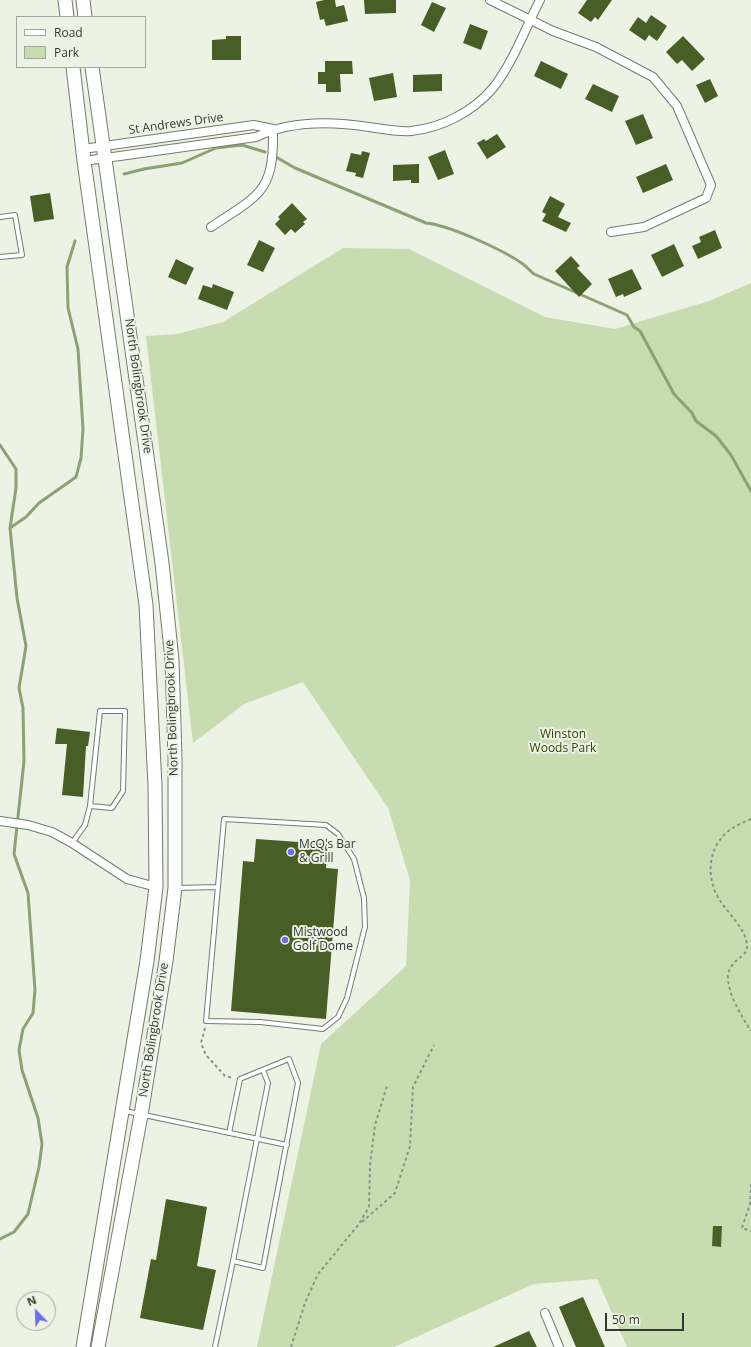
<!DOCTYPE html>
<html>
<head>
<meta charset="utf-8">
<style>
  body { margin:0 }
  #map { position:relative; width:751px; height:1347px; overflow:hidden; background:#ecf3e5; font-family:"Open Sans",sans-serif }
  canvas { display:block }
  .legend { position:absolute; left:16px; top:16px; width:130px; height:52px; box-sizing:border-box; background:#ecf3e5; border:1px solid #a2a89d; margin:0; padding:5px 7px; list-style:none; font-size:12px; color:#343732 }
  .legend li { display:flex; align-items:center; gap:8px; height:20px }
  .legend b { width:20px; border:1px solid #a2a89d }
  .north { position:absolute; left:16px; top:1291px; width:40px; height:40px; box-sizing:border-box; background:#ecf3e5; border:1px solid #a2a89d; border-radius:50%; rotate:337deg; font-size:11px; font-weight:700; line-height:16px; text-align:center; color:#343732 }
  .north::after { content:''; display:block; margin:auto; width:14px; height:18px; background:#6b6ee8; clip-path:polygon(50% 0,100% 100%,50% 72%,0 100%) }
  .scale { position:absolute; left:605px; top:1313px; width:79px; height:18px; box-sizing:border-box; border:2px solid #343732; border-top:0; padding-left:5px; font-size:12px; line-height:14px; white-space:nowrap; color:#343732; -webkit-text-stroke:3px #ecf3e5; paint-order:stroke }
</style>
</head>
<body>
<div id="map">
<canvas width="751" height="1347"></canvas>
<ul class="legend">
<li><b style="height:5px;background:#fff"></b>Road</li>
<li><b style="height:11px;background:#c7dcb1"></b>Park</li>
</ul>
<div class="north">N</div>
<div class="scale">50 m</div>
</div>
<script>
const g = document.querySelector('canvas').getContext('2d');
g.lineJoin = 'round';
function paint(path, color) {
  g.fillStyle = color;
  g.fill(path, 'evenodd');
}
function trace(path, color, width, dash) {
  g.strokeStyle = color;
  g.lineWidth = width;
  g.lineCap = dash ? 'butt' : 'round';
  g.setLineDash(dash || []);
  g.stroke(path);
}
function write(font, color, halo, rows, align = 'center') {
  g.font = font + ' "Open Sans",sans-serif';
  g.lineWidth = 4;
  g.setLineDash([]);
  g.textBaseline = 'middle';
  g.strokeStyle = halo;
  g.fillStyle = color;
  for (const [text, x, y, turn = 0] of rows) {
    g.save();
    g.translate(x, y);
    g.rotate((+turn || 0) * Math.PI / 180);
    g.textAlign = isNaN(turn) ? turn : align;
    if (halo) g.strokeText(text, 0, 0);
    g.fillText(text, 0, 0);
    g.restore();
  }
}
paint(new Path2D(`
  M343 248 409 249 545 317 615 329 709 301 751 283V1347H627L597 1279 534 1284 394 1347H257L321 1044 406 966 410 880 388 808 303 682 244 704 193 743 146 336 177 334 223 322Z`), '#c7dcb1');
trace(new Path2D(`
  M276 157 295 168 426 223C449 225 503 250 523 264 527 267 530 271 534 274L627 315 634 327 640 331 674 394 692 413 696 421 716 436 731 455 751 491
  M124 174 144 169 182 163 216 148 242 145 265 152
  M0 445 16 469V488L10 528 17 598 26 646 19 688 23 708 24 761 14 854 28 893 35 990 33 1013 23 1029 19 1050 22 1070 38 1118 42 1144 39 1167 28 1214 14 1232 0 1239
  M10 528 26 517 39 503 76 477 81 458 83 429 78 349 68 308 67 267 75 241`), '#8ca174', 3);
paint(new Path2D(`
  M324 0H335L336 7 344 5 348 21 326 26 324 19 320 20 316 2Z
  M364 0H396V13L365 14Z
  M587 0H612L598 20 595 17 591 22 578 13Z
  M432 2 446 8 434 32 421 25Z
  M651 15 667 26 657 41 649 35 645 41 629 30 638 17 646 23Z
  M470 24 488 31 481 50 463 43Z
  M226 36H241V60H212V40L226 39Z
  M683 36 705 59 692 71 682 60 677 64 666 52Z
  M325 61H352L353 74H340L341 92H326V84H318V72H325Z
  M541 61 568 74 561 89 534 76Z
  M393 73 397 97 374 101 369 78Z
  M442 74V91L413 92V75Z
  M710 79 718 96 705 103 696 85Z
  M593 84 619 96 612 112 585 99Z
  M643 114 653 138 636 145 625 121Z
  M497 134 506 147 487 159 477 143 484 139 486 141Z
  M445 150 454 174 438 180 428 157Z
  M362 151 370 153 363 178 355 176 356 173 346 171 351 153 361 155Z
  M419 164V183H411V180L393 181V165Z
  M666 164 673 180 643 193 636 177Z
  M50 193 54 219 34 222 30 196Z
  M550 196 565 204 558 217 571 223 566 232 542 221 546 214 542 212Z
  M292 203 307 219 303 222 305 224 295 233 291 229 285 235 275 224 280 219 278 217Z
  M715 230 722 248 698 259 692 246 701 242 699 237Z
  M259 240 275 248 263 272 247 265Z
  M674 244 684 266 662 277 651 255Z
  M571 256 580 266 577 268 592 284 579 297 555 271Z
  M176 259 194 268 186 285 168 277Z
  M632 269 642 289 624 297 623 294 616 297 608 279Z
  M213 284 234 292 227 310 198 299 203 285 212 288Z
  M57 728 90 732 88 746H86L83 797 62 795 67 744H55Z
  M256 839 328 844 326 868 338 869 326 1019 231 1011 243 861 254 862Z
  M166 1199 207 1207 197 1266 216 1270 203 1330 140 1318 151 1259 156 1260Z
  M713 1226H722L721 1247 712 1246Z
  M583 1297 605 1347H576L559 1307Z
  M529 1331 537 1347H493Z`), '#475f27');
const lane = new Path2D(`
  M0 217 15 215 22 255 0 257
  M224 819 326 825 338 834 354 859 364 898 365 927 347 998 338 1017 323 1029 260 1022 206 1021Z
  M72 843 85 825 90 806 100 711H125L123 791 112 808 90 806
  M176 888 218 887
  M125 1111 287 1145
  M229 1133 240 1079 289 1059 298 1083 263 1268 233 1261 268 1083 263 1070
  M215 1347 233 1261`);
const street = new Path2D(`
  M490 0 553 31 596 47 653 77 677 106 711 185 706 198 644 227 611 232
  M83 149 254 125 273 129
  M84 161 256 137C291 120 331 121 369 127 383 129 397 132 411 131 441 128 473 112 493 88 513 63 525 29 540 0
  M211 227C261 194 274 192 273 129
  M0 821 28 825 52 832 72 843 127 879 156 887
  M545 1313 559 1347`);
const primary = new Path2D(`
  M65 0 67 17
  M83 0 85 17
  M73 67 84 161 146 605 155 786 156 887 147 961 83 1347
  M92 67 162 563 172 660 175 758V888L166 961 141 1115 98 1347`);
trace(lane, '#747a6e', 6);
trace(street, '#747a6e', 10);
trace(primary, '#747a6e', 15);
trace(new Path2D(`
  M751 819C742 823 732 827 725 834 707 851 707 880 719 899 727 912 742 925 746 940 751 956 737 956 731 967 720 983 742 1017 751 1031
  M205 1028 201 1043 206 1055 225 1076 233 1078
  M751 1184 750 1204 742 1228 751 1231
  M362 1222 395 1193 410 1146 413 1087 434 1045
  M291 1347 305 1303 318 1274 359 1224 369 1207 370 1165 375 1125 387 1086`), '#8b9087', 2, [3, 3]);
trace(lane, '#fff', 4);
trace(street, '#fff', 8);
trace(primary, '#fff', 13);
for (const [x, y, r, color] of [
  [291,852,4,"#6b6ee8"],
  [285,940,4,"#6b6ee8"]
]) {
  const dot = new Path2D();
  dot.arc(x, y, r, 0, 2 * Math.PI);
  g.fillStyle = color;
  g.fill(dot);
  trace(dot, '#ecf3e5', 1.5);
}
write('12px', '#343732', '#ecf3e5', [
  ["St Andrews Drive",176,124,-8],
  ["North Bolingbrook Drive",138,386,82],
  ["North Bolingbrook Drive",172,708,-92],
  ["North Bolingbrook Drive",154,1030,-81]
]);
write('12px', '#2d4500', '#ecf3e5', [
  ["Winston",563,735],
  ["Woods Park",563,749]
]);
write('12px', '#343732', '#ecf3e5', [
  ["McQ's Bar",299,845],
  ["& Grill",299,859],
  ["Mistwood",293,933],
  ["Golf Dome",293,947]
], 'left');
</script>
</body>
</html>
